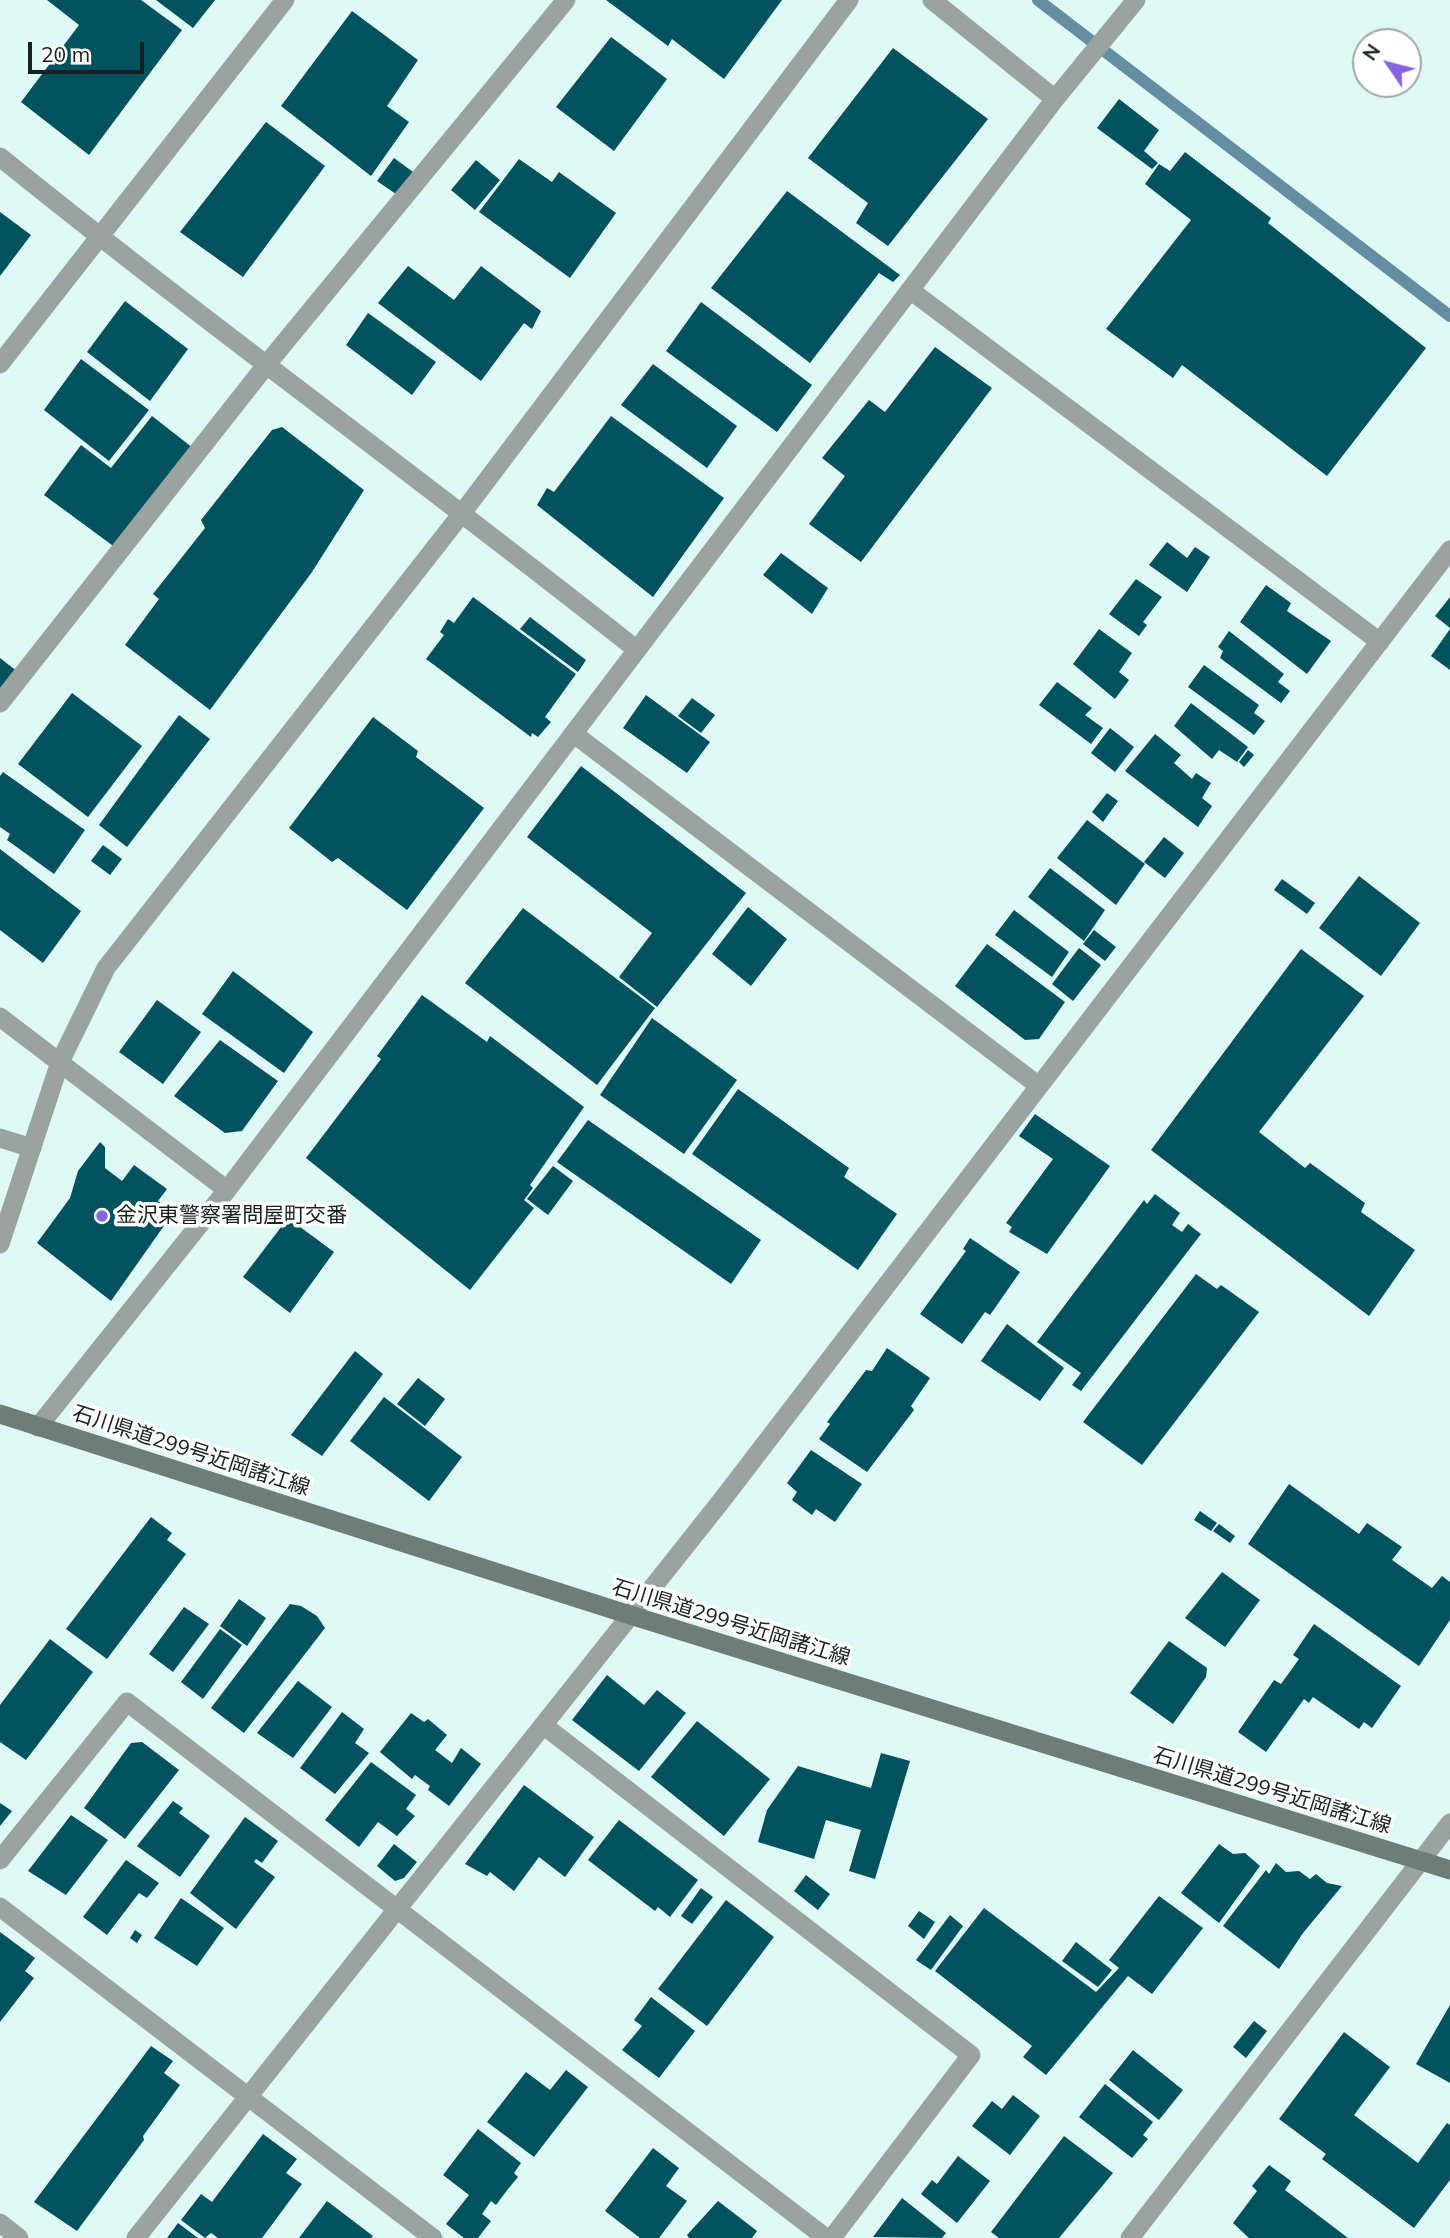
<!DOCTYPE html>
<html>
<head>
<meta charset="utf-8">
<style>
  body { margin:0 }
  #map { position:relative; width:1450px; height:2238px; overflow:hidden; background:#dff9f7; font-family:Mulish,sans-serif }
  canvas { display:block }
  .north { position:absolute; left:1352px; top:28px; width:70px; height:70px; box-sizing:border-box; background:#fff; border:2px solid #a3a6a6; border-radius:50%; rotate:305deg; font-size:19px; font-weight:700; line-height:28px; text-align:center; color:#182121 }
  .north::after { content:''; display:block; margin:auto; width:24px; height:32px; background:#8664df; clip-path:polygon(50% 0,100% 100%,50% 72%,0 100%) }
  .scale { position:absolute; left:28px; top:42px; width:116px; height:32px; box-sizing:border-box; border:4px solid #182121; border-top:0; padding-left:9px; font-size:21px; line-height:24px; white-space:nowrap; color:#182121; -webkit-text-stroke:5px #fff; paint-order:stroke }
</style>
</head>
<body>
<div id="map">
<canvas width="1450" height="2238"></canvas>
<div class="north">N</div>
<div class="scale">20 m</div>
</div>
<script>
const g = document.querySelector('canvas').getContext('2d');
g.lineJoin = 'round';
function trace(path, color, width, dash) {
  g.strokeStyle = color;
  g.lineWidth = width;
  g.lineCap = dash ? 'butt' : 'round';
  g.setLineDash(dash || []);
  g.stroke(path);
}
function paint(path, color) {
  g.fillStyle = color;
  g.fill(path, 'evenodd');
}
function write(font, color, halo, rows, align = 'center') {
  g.font = font + ' Mulish,"Noto Sans JP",sans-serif';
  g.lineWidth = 7;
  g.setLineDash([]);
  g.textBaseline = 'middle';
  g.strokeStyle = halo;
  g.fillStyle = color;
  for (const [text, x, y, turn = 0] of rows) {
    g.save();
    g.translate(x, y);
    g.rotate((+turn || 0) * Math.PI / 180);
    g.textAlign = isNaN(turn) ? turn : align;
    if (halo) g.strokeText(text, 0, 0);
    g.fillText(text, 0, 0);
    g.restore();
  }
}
trace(new Path2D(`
  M1038 0 1450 316`), '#668ea2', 12);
paint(new Path2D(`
  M47 0H141L182 30 89 155 21 102 79 25Z
  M156 0H215L193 28Z
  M606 0H782L724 79 672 39 668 46Z
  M352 11 418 60 387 106 409 122 371 176 281 106Z
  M611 37 667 79 614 151 556 107Z
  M893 48 988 119 888 246 856 223 868 203 808 158Z
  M1119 99 1159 130 1144 151 1158 163 1152 169 1097 128Z
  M266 122 325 166 243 277 180 232Z
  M1185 152 1271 218 1268 223 1426 348 1327 476 1182 365 1173 378 1106 329 1191 220 1145 184 1159 164 1170 171Z
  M394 158 413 172 396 194 377 181Z
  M519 159 552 182 559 172 616 213 570 278 479 212Z
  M476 160 500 180 475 210 451 190Z
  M787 191 900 275 893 282 879 273 810 363 711 288Z
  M0 212 31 235 0 276Z
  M408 266 454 300 481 266 541 311 532 329 524 323 481 381 378 303Z
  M125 301 188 349 150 401 87 352Z
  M701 302 812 385 777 432 666 351Z
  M368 313 436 362 412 395 346 345Z
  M935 347 992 388 861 562 809 524 845 476 822 458 869 400 885 412Z
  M81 359 149 410 109 461 44 410Z
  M653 364 737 426 707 468 621 405Z
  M152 416 193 448 116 548 44 495 81 445 111 468Z
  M611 416 724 498 653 597 537 505 547 488 554 492Z
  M282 427 364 490 312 572 210 710 125 645 159 599 153 594 205 528 201 520 272 430Z
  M1167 542 1187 558 1195 547 1210 557 1187 592 1149 565Z
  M781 553 828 588 812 614 763 575Z
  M1136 579 1162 597 1143 622 1147 625 1139 636 1109 614Z
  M1266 585 1291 603 1287 611 1331 641 1307 674 1240 622Z
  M473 597 576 674 545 717 551 722 538 737 532 733 531 737 426 659 444 635 440 632 448 619 454 623Z
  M1450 597V628L1435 616Z
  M530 617 586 660 578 672 520 629Z
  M1099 629 1132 653 1119 672 1129 680 1115 699 1073 664Z
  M1450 629V670L1431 656Z
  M1229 631 1284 674 1278 682 1290 691 1281 703 1220 658 1223 651 1218 647Z
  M0 658 18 672 0 695Z
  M1204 665 1259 705 1254 713 1265 721 1254 735 1188 687Z
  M1057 682 1092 708 1085 715 1103 728 1091 744 1039 705Z
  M72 693 142 746 88 817 18 764Z
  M646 695 710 742 687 773 623 728Z
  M692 698 715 715 701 733 678 716Z
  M1191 703 1248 747 1237 762 1219 750 1212 759 1174 726Z
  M179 715 210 739 127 847 99 825Z
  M373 717 418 751 416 757 484 808 407 910 338 858 332 862 289 828Z
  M1110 728 1134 747 1115 772 1091 753Z
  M1155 734 1181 755 1174 763 1192 779 1196 773 1211 783 1202 798 1212 806 1198 827 1125 771Z
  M1248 750 1254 755 1244 767 1239 762Z
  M581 766 746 893 657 1007 619 977 652 933 527 837Z
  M3 772 85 830 54 874 7 840 10 834 0 827V776Z
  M1107 793 1118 801 1103 822 1092 812Z
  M1087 820 1145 864 1116 905 1057 858Z
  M1164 837 1184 853 1165 878 1144 862Z
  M103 845 122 859 110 875 91 861Z
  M0 849 81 911 43 963 0 930Z
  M1050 868 1105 910 1084 941 1028 897Z
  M1359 876 1420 923 1381 976 1319 928Z
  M1282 879 1315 903 1307 914 1274 890Z
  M748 907 787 939 751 986 712 954Z
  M523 908 655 1008 597 1085 465 983Z
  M1014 910 1069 952 1052 977 995 935Z
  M1094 930 1116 947 1105 961 1083 944Z
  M987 944 1065 1002 1039 1039 1025 1040 955 986Z
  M1079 948 1101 965 1073 1001 1052 984Z
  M1301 949 1364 996 1259 1132 1305 1168 1310 1163 1365 1203 1361 1212 1415 1250 1369 1316 1151 1150Z
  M233 971 313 1032 284 1073 202 1014Z
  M422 995 487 1042 490 1036 584 1107 530 1185 533 1188 524 1200 534 1208 470 1290 306 1158 381 1059 377 1056Z
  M157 1000 201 1032 163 1084 119 1052Z
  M652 1018 737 1080 684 1154 600 1095Z
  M220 1040 278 1081 242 1131 225 1133 174 1096Z
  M738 1089 849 1168 844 1177 897 1214 858 1270 692 1154Z
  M1035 1114 1110 1166 1047 1254 1009 1232 1012 1227 1006 1223 1053 1159 1019 1136Z
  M588 1120 761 1240 731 1284 557 1162Z
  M100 1142 105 1147V1168L122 1181 134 1165 167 1189 158 1201 173 1213 111 1301 37 1243 70 1198 78 1171Z
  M553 1166 573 1181 548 1215 527 1199Z
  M1155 1194 1180 1213 1172 1225 1182 1232 1188 1224 1201 1234 1081 1391 1072 1385 1081 1373 1037 1342 1144 1200 1147 1204Z
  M288 1218 334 1252 290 1313 243 1277Z
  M970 1238 1020 1272 990 1315 985 1312 962 1344 920 1314 966 1251 963 1249Z
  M1196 1274 1217 1289 1221 1285 1259 1312 1142 1465 1083 1422Z
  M1007 1324 1064 1368 1040 1401 981 1361Z
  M887 1348 930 1378 911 1406 914 1410 867 1472 819 1439 830 1424 827 1422 866 1370 872 1371Z
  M355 1351 383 1374 322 1456 291 1435Z
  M418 1378 445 1399 425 1426 397 1404Z
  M384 1397 462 1457 429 1501 350 1441Z
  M811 1450 862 1484 835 1522 816 1509 812 1515 792 1500 797 1492 787 1483Z
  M1289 1484 1359 1534 1367 1523 1402 1547 1392 1560 1432 1588 1442 1576 1450 1582V1620L1419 1666 1248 1544Z
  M1200 1511 1217 1523 1211 1531 1194 1520Z
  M151 1517 172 1533 167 1540 186 1554 107 1659 66 1629Z
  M1219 1524 1235 1536 1230 1543 1213 1531Z
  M1222 1572 1260 1600 1225 1647 1185 1618Z
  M239 1599 266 1618 247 1646 220 1626Z
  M290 1604 301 1606 317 1616 325 1628 244 1733 211 1708Z
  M184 1607 209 1624 173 1672 149 1654Z
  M1314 1624 1401 1686 1372 1728 1364 1722 1359 1729 1313 1697 1309 1703 1304 1699 1266 1752 1238 1732 1274 1680 1281 1684 1299 1659 1293 1655Z
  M220 1629 242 1645 203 1699 181 1682Z
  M50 1639 93 1672 26 1760 0 1742V1705Z
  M1169 1641 1207 1668 1206 1677 1173 1724 1130 1693Z
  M607 1675 644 1705 657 1690 686 1713 639 1771 572 1720Z
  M298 1681 332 1707 293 1758 257 1733Z
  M342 1712 364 1729 355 1743 369 1753 335 1794 300 1768Z
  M411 1713 424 1722 428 1719 447 1735 435 1750 452 1763 461 1748 481 1764 449 1806 428 1790 430 1786 415 1775 412 1779 380 1752Z
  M697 1721 770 1779 724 1836 651 1777Z
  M142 1742 179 1770 125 1839 84 1808 131 1743Z
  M881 1753 910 1761 875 1879 849 1871 861 1830 826 1820 814 1859 758 1842 767 1810 798 1766 871 1788Z
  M371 1762 416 1795 406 1809 415 1816 397 1836 378 1822 359 1847 325 1820Z
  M524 1785 594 1837 565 1877 539 1857 514 1891 490 1872 487 1876 465 1864Z
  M173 1801 183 1808 179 1813 210 1836 180 1877 137 1846Z
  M0 1803 12 1811 0 1826Z
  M71 1815 108 1840 66 1895 28 1871Z
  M245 1817 278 1841 262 1863 256 1859 254 1862 275 1877 236 1929 190 1893Z
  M619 1820 698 1880 670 1917 658 1907 655 1911 588 1860Z
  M394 1844 417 1862 404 1878 395 1881 377 1866Z
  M1219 1844 1233 1854 1245 1853 1260 1866 1219 1923 1181 1893Z
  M126 1860 159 1883 147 1898 139 1893 107 1935 83 1917Z
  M1276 1863 1286 1872 1299 1871 1310 1879 1316 1874 1327 1883 1342 1886 1303 1933 1279 1969 1223 1926 1266 1870 1269 1874Z
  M806 1875 830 1894 818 1910 794 1891Z
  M701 1888 713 1897 692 1924 681 1916Z
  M1159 1896 1203 1928 1152 1994 1128 1976 1046 2075 1023 2057 1032 2046 935 1971 984 1908 1096 1992 1119 1968 1109 1960Z
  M181 1898 224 1928 197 1966 154 1938Z
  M726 1900 774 1937 707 2026 658 1989Z
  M919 1911 935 1922 924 1939 908 1926Z
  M950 1915 963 1926 931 1970 916 1960Z
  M135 1930 142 1935 137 1943 130 1938Z
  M0 1932 35 1958 25 1971 34 1978 0 2022Z
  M1076 1942 1112 1970 1098 1987 1062 1961Z
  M651 1997 695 2031 659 2078 622 2050 642 2026 634 2020Z
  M1450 2005V2083L1416 2064Z
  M1254 2021 1267 2031 1246 2058 1233 2047Z
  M1344 2032 1390 2067 1354 2115 1418 2163 1447 2123 1450 2125V2180L1414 2228 1322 2159 1326 2154 1279 2119Z
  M151 2046 173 2061 164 2073 180 2085 143 2136 144 2140 77 2231 34 2202Z
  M1133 2050 1183 2090 1159 2120 1109 2080Z
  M566 2070 588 2087 534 2157 487 2122 526 2072 550 2090Z
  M1105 2084 1153 2122 1143 2135 1148 2139 1132 2158 1079 2117Z
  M1013 2095 1040 2116 1010 2155 972 2126 992 2101 1002 2109Z
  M478 2129 521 2163 514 2173 518 2177 508 2189 496 2205 491 2201 482 2214 491 2221 478 2238H464L446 2224 469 2195 443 2175Z
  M263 2134 297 2159 286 2173 302 2184 262 2238H218L211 2233 205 2238 181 2220 201 2194 212 2202Z
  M1064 2136 1113 2173 1059 2238H999L991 2232Z
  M653 2148 679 2168 666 2186 687 2201 659 2238H640L605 2211Z
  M958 2156 990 2181 957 2223 921 2194 932 2180 937 2184Z
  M1269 2165 1291 2181 1285 2190 1348 2238H1249L1233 2223 1257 2191 1252 2186Z
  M902 2198 946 2233 942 2238 873 2237Z
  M327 2201 373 2236 371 2238H299Z
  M718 2201 757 2231 752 2238H689L687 2235Z
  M178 2223 198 2238H167Z`), '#00525e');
trace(new Path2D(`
  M932 0 1055 99
  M0 157C209 326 427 483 637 650
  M910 290 1380 642
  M0 364 285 0
  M0 703 267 364 566 0
  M574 734 1039 1086
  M0 1017 227 1190
  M0 1138 32 1148
  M38 1427 227 1190 1055 99 1136 0
  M543 1725 971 2055 832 2238
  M0 1860 127 1702 826 2238
  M0 1907 433 2238
  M0 2223 19 2238
  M136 2238 722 1500 1450 550
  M1130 2238 1450 1823`), '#9aa3a0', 19);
trace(new Path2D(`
  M0 1244 60 1062 106 968 463 512 849 0`), '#9aa3a0', 19);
trace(new Path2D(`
  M0 1414 630 1615 1450 1870`), '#6f7d78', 19);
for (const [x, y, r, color] of [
  [102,1216,7,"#8664df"]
]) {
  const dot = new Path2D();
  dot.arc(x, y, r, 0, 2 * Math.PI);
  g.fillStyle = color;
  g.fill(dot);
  trace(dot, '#fff', 2.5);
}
write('21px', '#182121', '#fff', [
  ["金沢東警察署問屋町交番",116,1216]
], 'left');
write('21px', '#182121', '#fff', [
  ["石川県道299号近岡諸江線",191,1451,18],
  ["石川県道299号近岡諸江線",731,1623,17],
  ["石川県道299号近岡諸江線",1272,1791,17]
]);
</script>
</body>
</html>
